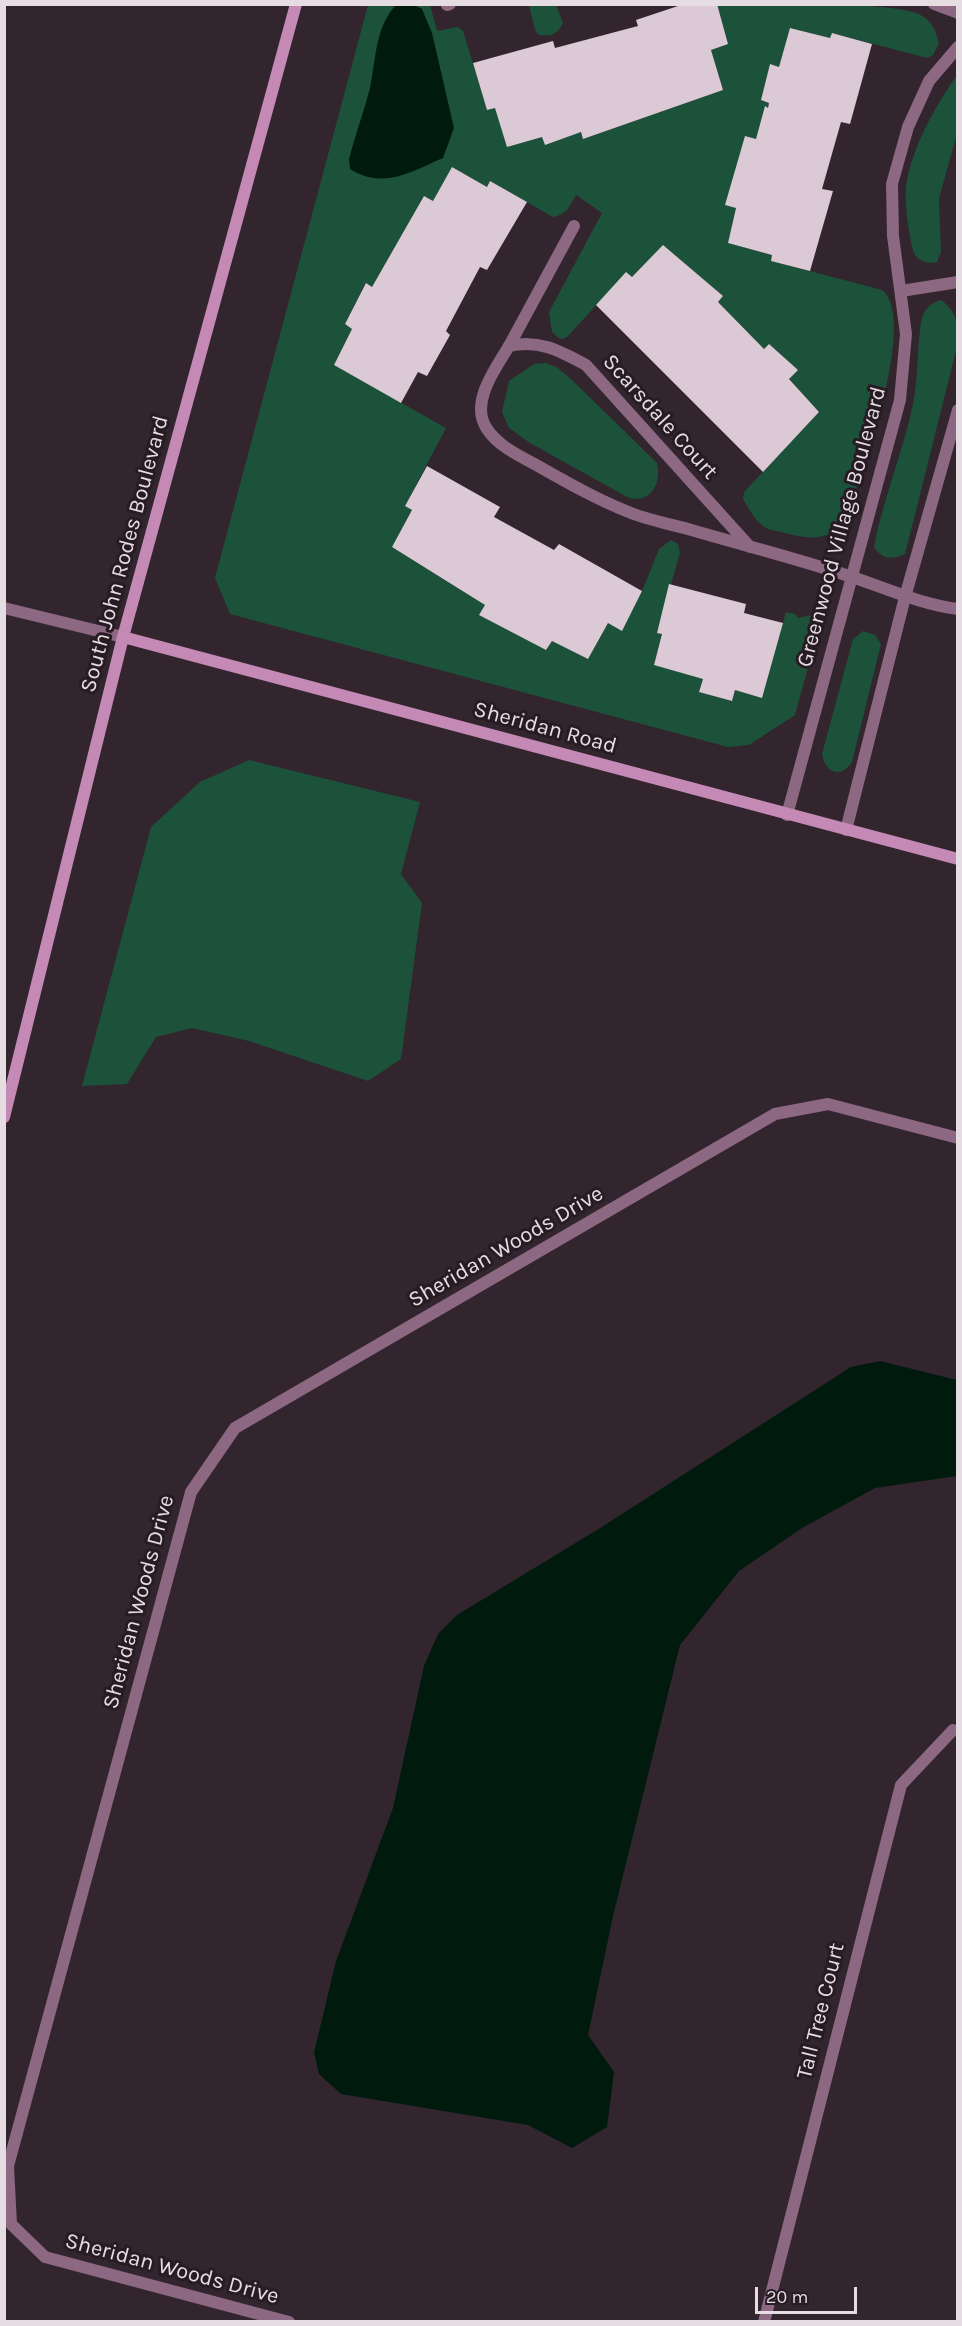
<!DOCTYPE html>
<html>
<head>
<meta charset="utf-8">
<style>
  body { margin:0 }
  #map { position:relative; width:962px; height:2326px; overflow:hidden; background:#32252e; font-family:Karla,sans-serif }
  canvas { display:block }
  .frame { position:absolute; inset:0; border:6px solid #e6dde3; pointer-events:none }
  .scale { position:absolute; left:755px; top:2287px; width:102px; height:27px; box-sizing:border-box; border:3px solid #e6dde3; border-top:0; padding-left:8px; font-size:18px; line-height:21px; white-space:nowrap; color:#e6dde3; -webkit-text-stroke:4px #271b24; paint-order:stroke }
</style>
</head>
<body>
<div id="map">
<canvas width="962" height="2326"></canvas>
<div class="frame"></div>
<div class="scale">20 m</div>
</div>
<script>
const g = document.querySelector('canvas').getContext('2d');
g.lineJoin = 'round';
function paint(path, color) {
  g.fillStyle = color;
  g.fill(path, 'evenodd');
}
function trace(path, color, width, dash) {
  g.strokeStyle = color;
  g.lineWidth = width;
  g.lineCap = dash ? 'butt' : 'round';
  g.setLineDash(dash || []);
  g.stroke(path);
}
function write(font, color, halo, rows, align = 'center') {
  g.font = font + ' Karla,sans-serif';
  g.lineWidth = 6;
  g.setLineDash([]);
  g.textBaseline = 'middle';
  g.strokeStyle = halo;
  g.fillStyle = color;
  for (const [text, x, y, turn = 0] of rows) {
    g.save();
    g.translate(x, y);
    g.rotate((+turn || 0) * Math.PI / 180);
    g.textAlign = isNaN(turn) ? turn : align;
    if (halo) g.strokeText(text, 0, 0);
    g.fillText(text, 0, 0);
    g.restore();
  }
}
paint(new Path2D(`
  M368 5H430L437 31 458 27 463 31 487 109 495 108 542 137 546 144 581 132 583 139 723 90 711 50 728 44 717 5C759 5 886 0 919 14 932 21 935 29 939 43L933 55 927 58 832 33 830 38 791 28 779 67 770 64 761 100 769 103 768 108 765 107 756 139 746 136 736 208 728 243 772 255V261L882 290C919 319 859 482 845 521 828 542 809 539 785 533 779 531 771 531 766 528 755 521 749 509 743 499L744 492 819 412 789 379 797 370 769 344 764 349 718 302 723 296 663 246 632 277 626 273 566 338 560 339 552 332 549 312 602 213 576 195C570 206 566 215 553 217L490 181 487 187 452 167 433 201 425 197 372 287 365 284 345 324 352 329 334 365 446 428 405 506 412 510 392 547 485 605 480 615 546 650 552 641 588 659 608 623 642 591 659 549 671 540 678 544 680 553 657 632 662 634 654 664 703 679 699 692 732 701 735 690 761 697 786 612 795 614 798 618 812 615 825 596 826 602 795 715 749 745 728 747 230 614 215 578Z
  M529 5H556L563 23C557 35 552 36 539 35L535 30Z
  M957 75V134L939 198 941 252 937 262C927 265 920 261 914 254 909 235 903 200 907 180 914 144 936 105 957 75Z
  M941 300C959 313 958 327 957 347L905 554C891 560 883 560 874 547 883 499 903 452 913 404 918 379 917 355 920 330 922 314 925 305 941 300Z
  M546 363 558 368 573 381 657 463C662 484 650 505 627 497L530 443 509 428 502 412 509 381 534 364Z
  M863 631 875 635 881 644 852 762C841 779 825 773 822 754L853 639Z
  M249 760 420 802 401 874 422 903 401 1059 368 1081 249 1041 192 1028 156 1037 127 1084 82 1086 151 827 200 782Z`), '#1c523a');
paint(new Path2D(`
  M396 5H414L422 9 432 33 454 128 443 158C410 172 384 190 350 169L349 159C355 135 364 112 370 88 376 60 375 27 396 5Z
  M880 1361 957 1380V1476L875 1488 802 1528 739 1571 680 1645 613 1916 588 2035 614 2072 607 2127 572 2148 528 2125 341 2094 319 2074 314 2053 336 1961 393 1808 424 1666 438 1634 457 1615 597 1530 851 1367Z`), '#001a0d');
paint(new Path2D(`
  M684 4H717L728 44 711 50 723 90 583 139 581 132 545 145 542 137 507 147 495 108 487 110 473 63 553 41 555 48 638 26 636 20Z
  M790 28 830 38 832 33 872 44 850 124 841 122 822 189 833 191 810 271 771 261 772 255 728 243 736 208 725 205 745 136 756 139 765 106 768 108 769 103 761 100 770 64 779 67Z
  M452 167 487 187 490 181 527 202 487 270 480 267 446 331 450 335 427 376 418 372 401 403 334 365 352 329 345 324 366 283 372 287 424 196 433 201Z
  M663 245 723 296 718 302 764 349 769 344 798 370 789 379 819 412 763 472 596 305 626 272 632 277Z
  M427 466 500 507 494 517 554 550 559 544 642 591 622 631 608 623 588 659 552 641 546 650 479 615 485 605 392 547 412 510 405 506Z
  M669 584 746 604 744 613 783 623 762 698 735 690 732 701 699 692 703 679 654 665 662 634 657 633Z`), '#dbcad6');
trace(new Path2D(`
  M447 5 450 4
  M509 346 574 226`), '#8c6882', 12);
trace(new Path2D(`
  M934 4 958 13
  M901 291 958 282
  M750 547 586 365C560 351 539 339 509 346 496 368 469 403 487 429 499 447 520 456 538 466 568 483 598 500 631 513 649 520 669 524 688 529 742 545 796 558 849 576 886 588 919 604 958 609
  M4 608 123 637
  M787 815 900 400 906 334 893 236 892 184 908 127 929 81 958 47
  M846 830 905 597 958 410
  M289 2322 45 2257 11 2224 8 2166 191 1492 235 1428 775 1114 828 1104 958 1138
  M764 2322 901 1785 953 1730`), '#8c6882', 12);
trace(new Path2D(`
  M123 637 958 859
  M4 1117 123 637 296 4`), '#c48ab5', 12);
write('22px', '#e6dde3', '#271b24', [
  ["Scarsdale Court",660,417,48],
  ["Greenwood Village Boulevard",842,527,-75],
  ["South John Rodes Boulevard",125,554,-75],
  ["Sheridan Road",545,728,15],
  ["Sheridan Woods Drive",506,1247,-30],
  ["Sheridan Woods Drive",139,1602,-75],
  ["Tall Tree Court",821,2011,-76],
  ["Sheridan Woods Drive",172,2269,15]
]);
</script>
</body>
</html>
